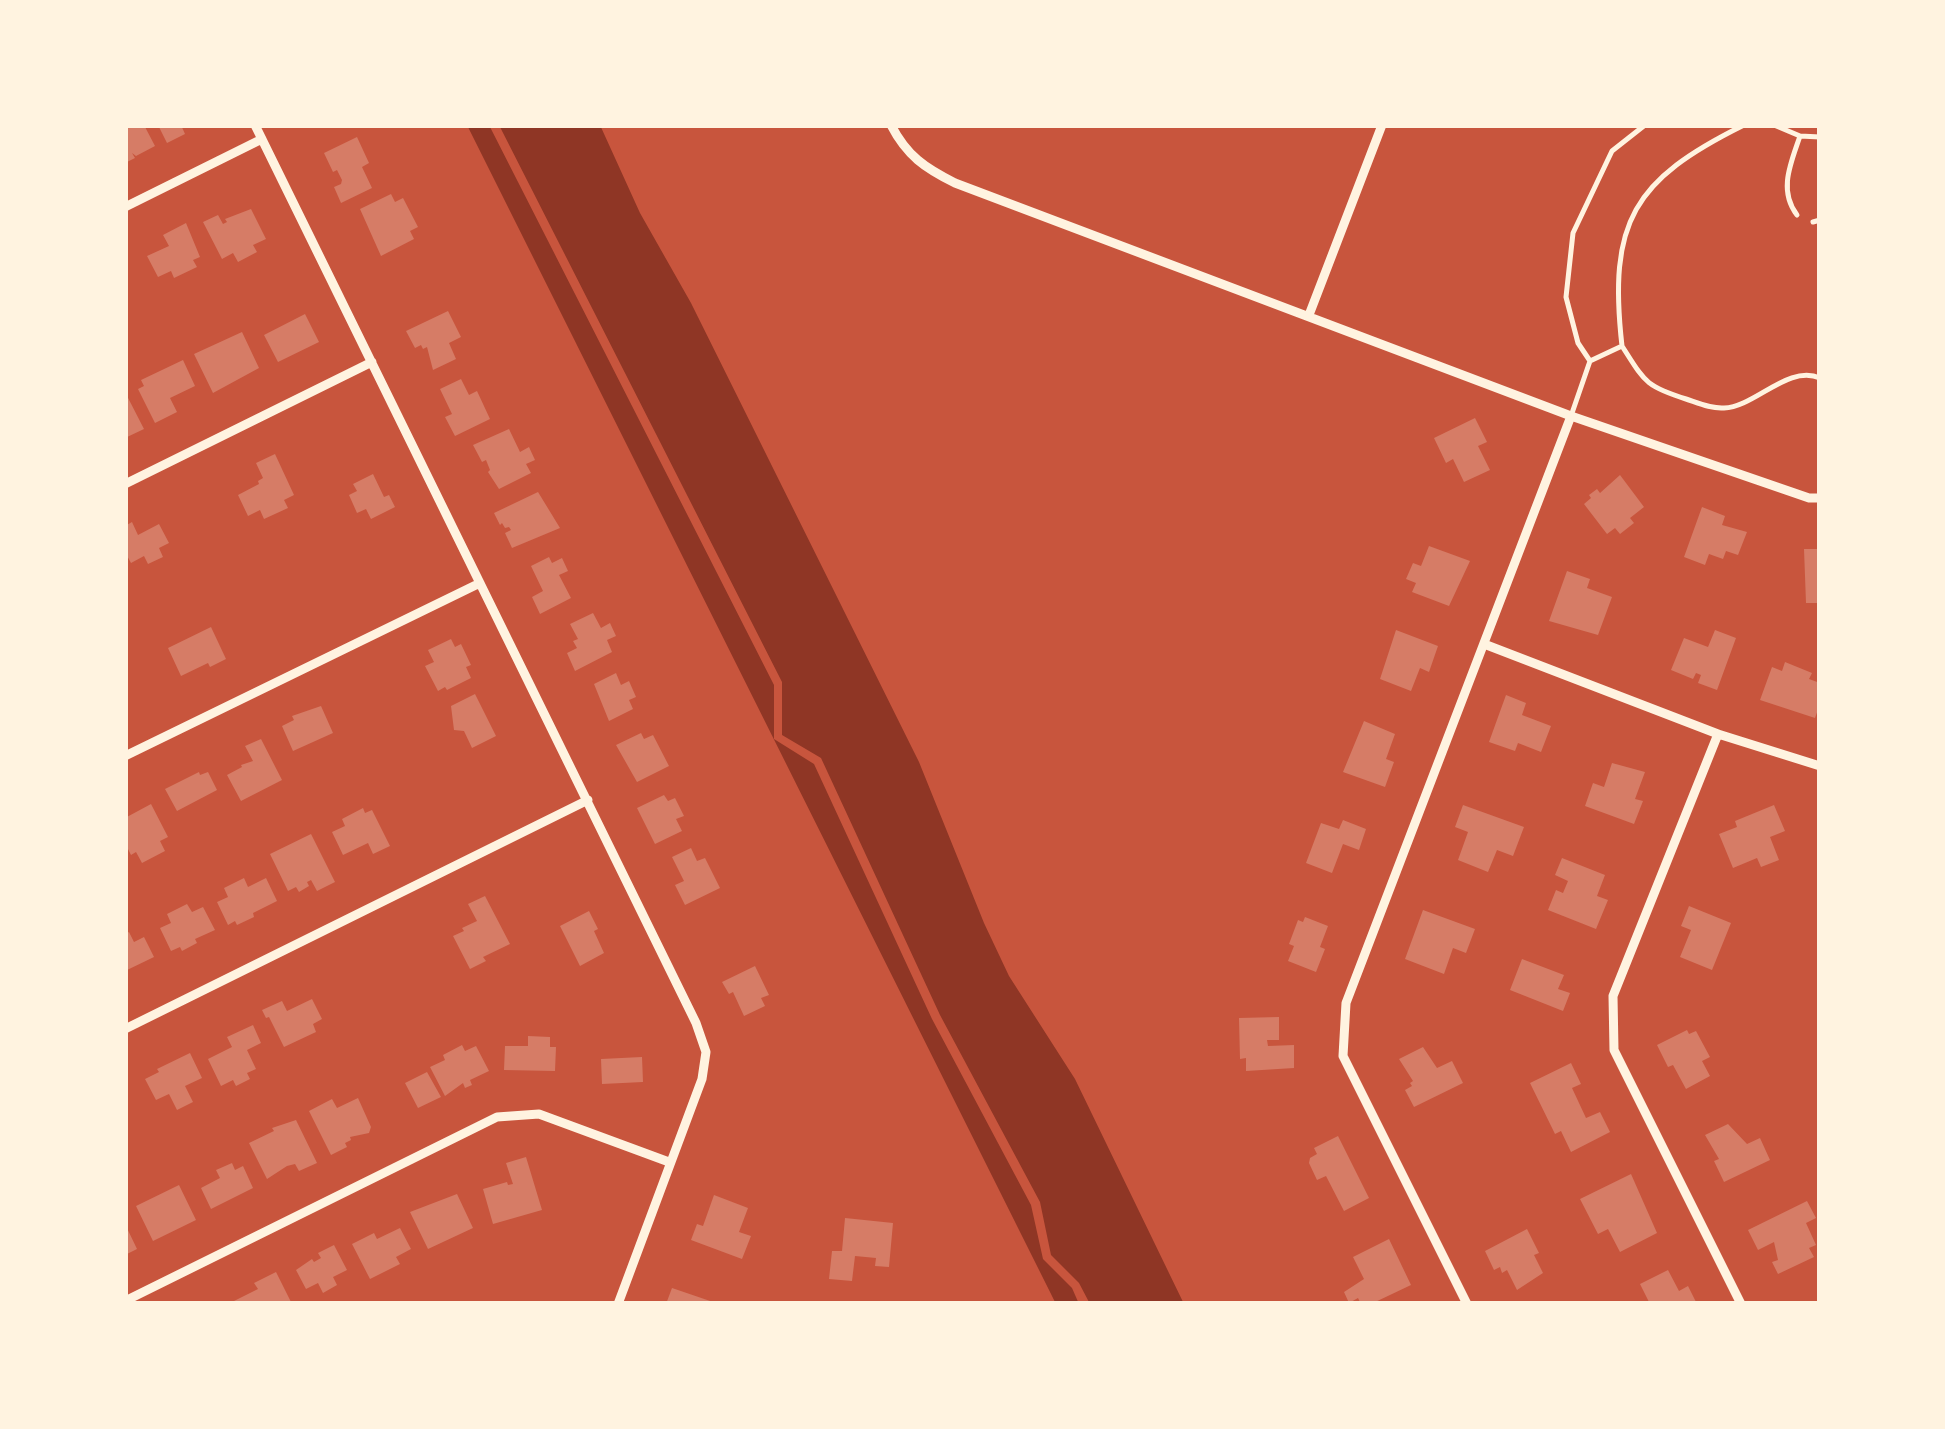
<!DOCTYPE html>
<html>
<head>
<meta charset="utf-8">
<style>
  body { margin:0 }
  #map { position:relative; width:1945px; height:1429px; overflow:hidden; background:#c8553d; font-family:"Space Grotesk",sans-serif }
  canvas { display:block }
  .frame { position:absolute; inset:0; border:128px solid #fff3e0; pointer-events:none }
</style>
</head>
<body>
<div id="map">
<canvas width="1945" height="1429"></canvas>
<div class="frame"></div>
</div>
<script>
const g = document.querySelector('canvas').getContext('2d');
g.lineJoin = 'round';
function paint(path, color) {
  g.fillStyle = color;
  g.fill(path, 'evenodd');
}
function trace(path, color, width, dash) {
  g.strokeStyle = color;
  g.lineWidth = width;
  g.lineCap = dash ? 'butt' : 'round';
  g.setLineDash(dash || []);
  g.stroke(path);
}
paint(new Path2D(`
  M467 125H489L774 685V739L814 764 932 1019 1031 1205 1043 1259 1072 1288 1079 1304H1056Z
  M499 125H600L640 213 691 303 919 762 984 923 1009 976 1075 1079 1184 1304H1090L1079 1283 1051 1255 1040 1202 940 1015 821 758 782 735V682Z`), '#8f3625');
paint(new Path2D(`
  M125 125H144L155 146 136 156 132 153 135 158 125 163Z
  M158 125H181L185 134 167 143Z
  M357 137 369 163 362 167 372 188 341 203 334 187 341 184 342 180 337 170 333 172 324 153Z
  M391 194 395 202 403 198 418 227 410 231 414 239 381 256 360 209Z
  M251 209 266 239 253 245 257 252 238 262 233 253 222 259 203 222 218 215 223 224 227 222 225 219Z
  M186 223 200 257 193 260 197 267 174 278 171 271 158 277 147 256 169 246 163 235Z
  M448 311 461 337 449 343 456 359 433 370 427 347 423 349 421 345 415 348 406 331Z
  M305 314 319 342 278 362 264 335Z
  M242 332 259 368 213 393 194 354Z
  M183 360 195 386 170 398 177 412 155 423 138 389 144 386 141 380Z
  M461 379 469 395 477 391 490 419 455 436 445 417 452 414 440 389Z
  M125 392 144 429 125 438Z
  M1475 418 1487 442 1478 446 1490 470 1464 482 1453 459 1446 463 1434 438Z
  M509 429 520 452 529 447 535 460 526 464 531 473 499 489 488 472 490 470 486 460 482 462 473 445Z
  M275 454 294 495 284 500 288 508 264 519 260 510 248 516 238 495 259 484 258 481 263 478 256 463Z
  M373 474 384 497 389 495 395 507 371 519 366 509 357 513 349 495 357 491 353 484Z
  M1620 475 1644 507 1630 518 1634 523 1620 534 1615 528 1607 534 1584 504 1591 498 1589 495 1597 489 1600 493Z
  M538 492 560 528 512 548 505 533 511 530 509 527 505 528 502 523 500 525 494 513Z
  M1702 507 1725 516 1722 525 1747 532 1738 555 1726 551 1723 559 1709 554 1705 565 1684 557Z
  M132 522 138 535 159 524 169 543 159 548 163 557 148 564 144 556 131 563 125 552V526Z
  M1429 546 1470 561 1449 606 1412 592 1416 583 1406 579 1413 563 1421 566Z
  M1804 549H1820V603H1806Z
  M549 557 552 563 562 558 568 571 559 575 571 598 540 614 532 597 543 591 531 566Z
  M1567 571 1590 579 1587 588 1612 597 1598 635 1549 621Z
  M593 613 601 628 610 623 616 636 607 640 612 652 575 671 567 653 577 648 573 641 578 639 570 624Z
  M211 627 226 659 210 667 208 663 181 676 168 648Z
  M1396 630 1438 646 1429 672 1420 668 1411 691 1380 679Z
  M1715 630 1736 638 1717 690 1698 683 1701 675 1696 673 1693 679 1671 670 1684 638 1708 647Z
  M451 639 455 647 461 644 471 665 466 667 471 678 447 690 445 687 438 691 425 666 434 662 428 650Z
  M1785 662 1812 673 1809 679 1820 683V704L1815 718 1760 700 1772 667 1782 671Z
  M616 673 621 685 629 681 636 697 629 700 633 709 609 721 594 684Z
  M475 694 496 736 472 748 464 731 454 730 451 706Z
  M1506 695 1526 703 1522 715 1551 726 1541 752 1518 743 1515 751 1489 742Z
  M321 706 333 733 293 751 282 726 294 720 292 716Z
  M1364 721 1395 734 1386 759 1394 762 1385 787 1343 772Z
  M641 733 644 739 653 735 669 766 637 782 616 745Z
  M261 739 282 780 241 801 227 775 242 767 241 765 253 761 245 746Z
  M1612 763 1645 772 1635 799 1643 801 1634 824 1585 806 1593 783 1604 787Z
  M199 772 200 775 208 772 217 790 177 811 165 789Z
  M664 795 668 801 675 798 684 816 676 819 682 831 655 844 637 808Z
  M151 804 168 837 160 841 165 851 142 863 136 852 131 855 125 843V818Z
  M1463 805 1524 827 1513 856 1497 850 1488 872 1458 860 1468 832 1455 827Z
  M1774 805 1785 831 1770 837 1779 860 1761 867 1757 858 1733 868 1719 834 1737 827 1735 821Z
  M363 808 365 813 372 810 390 846 373 854 368 843 343 855 332 832 345 826 342 819Z
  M1343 820 1366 829 1359 850 1343 844 1332 873 1306 863 1321 823 1339 829Z
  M311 834 335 882 317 891 311 880 307 882 309 886 299 892 296 887 288 891 270 854Z
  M691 848 697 861 705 858 720 888 685 905 675 885 684 881 672 857Z
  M1562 858 1605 875 1597 896 1608 900 1596 929 1548 910 1556 890 1563 893 1568 881 1555 875Z
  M244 878 248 887 266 878 277 901 253 913 254 917 237 925 235 921 228 925 217 902 228 897 224 888Z
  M485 896 510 944 483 957 486 961 470 969 453 936 464 931 462 928 477 921 468 904Z
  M187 904 192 912 203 907 215 930 195 939 197 943 182 951 180 947 171 951 160 928 171 923 167 914Z
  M1689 906 1731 923 1712 970 1680 957 1691 930 1681 926Z
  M1423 910 1475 929 1466 953 1453 948 1444 974 1405 959Z
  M589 911 598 929 594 931 604 953 580 966 560 926Z
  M1305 917 1328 926 1320 947 1325 949 1316 972 1288 961 1294 946 1289 944 1298 920 1303 922Z
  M129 932 134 942 144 937 154 957 125 971V934Z
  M1522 959 1564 975 1558 989 1570 993 1563 1011 1510 990Z
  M755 966 769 995 761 998 765 1006 744 1016 733 992 729 994 722 982Z
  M312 999 322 1019 313 1024 316 1032 284 1047 269 1017 266 1018 262 1010 282 1001 287 1011Z
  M1279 1017V1040H1267L1268 1046 1294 1045V1068L1246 1071V1058L1240 1059 1239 1018Z
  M253 1025 261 1043 247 1050 256 1069 247 1073 250 1079 236 1086 233 1080 221 1086 208 1059 232 1047 227 1037Z
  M1687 1030 1689 1034 1696 1031 1710 1057 1702 1061 1710 1076 1686 1089 1673 1065 1668 1067 1657 1045Z
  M528 1036 550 1037V1047H556L555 1071 504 1070 505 1046H528Z
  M462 1045 465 1051 476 1046 489 1071 470 1080 472 1085 465 1088 463 1083 445 1096 430 1067 445 1060 443 1055Z
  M1423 1047 1437 1068 1452 1061 1463 1083 1414 1107 1405 1090 1412 1086 1410 1083 1413 1081 1399 1059Z
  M190 1053 202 1078 185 1086 193 1102 177 1110 169 1094 156 1100 145 1079 159 1072 157 1069Z
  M642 1057 643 1082 602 1084 601 1059Z
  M1571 1063 1581 1084 1572 1088 1586 1118 1600 1112 1610 1132 1571 1152 1561 1131 1555 1134 1530 1083Z
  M427 1072 441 1097 418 1108 405 1083Z
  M358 1098 371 1127 369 1133 350 1137 351 1140 345 1143 347 1147 331 1155 309 1111 332 1099 337 1108Z
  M296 1120 317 1163 299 1171 295 1164 287 1166 267 1179 249 1143 274 1131 272 1128Z
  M1728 1124 1747 1144 1760 1138 1770 1160 1724 1182 1714 1161 1719 1159 1705 1135Z
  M1338 1136 1369 1198 1344 1211 1326 1176 1317 1180 1309 1163 1310 1158 1317 1154 1314 1148Z
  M526 1157 542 1210 493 1224 483 1189 507 1182 508 1185 513 1184 506 1163Z
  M232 1163 235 1170 243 1166 253 1188 211 1209 201 1188 220 1178 216 1170Z
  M1631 1174 1657 1233 1620 1252 1608 1229 1598 1234 1580 1199Z
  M179 1185 196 1220 153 1241 136 1206Z
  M457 1194 473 1228 428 1249 410 1212Z
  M714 1195 748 1208 739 1232 751 1236 742 1259 691 1240 697 1224 703 1226Z
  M1807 1201 1816 1218 1806 1223 1816 1245 1809 1248 1814 1257 1778 1274 1772 1262 1778 1260 1774 1242 1758 1250 1748 1230Z
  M845 1218 893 1223 889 1267 875 1266 876 1258 855 1256 852 1281 829 1279 832 1251H842Z
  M125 1224 137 1249 125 1255Z
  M400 1228 411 1249 396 1257 400 1264 370 1279 352 1244 374 1233 377 1239Z
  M1527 1229 1539 1253 1534 1255 1543 1273 1517 1290 1507 1270 1502 1273 1500 1267 1494 1270 1485 1251Z
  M1389 1239 1411 1285 1371 1304H1361L1358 1298 1349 1303 1344 1292 1364 1279 1353 1257Z
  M334 1245 347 1270 333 1277 337 1285 323 1293 318 1283 306 1289 296 1270 312 1259 314 1262 321 1258 318 1253Z
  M1668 1270 1679 1291 1688 1286 1697 1304H1650L1640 1284Z
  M276 1272 292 1304H235L234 1301 258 1289 254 1283Z
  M672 1288 716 1303V1304H666Z`), '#d67c66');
trace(new Path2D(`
  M1774 125 1800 136 1820 137
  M1797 215C1778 190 1791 163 1800 136
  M1813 222 1820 220
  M1622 346C1608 222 1633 180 1744 125
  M1590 361 1578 343 1566 297 1573 233 1612 151 1645 125
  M1571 416 1590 361 1622 346C1645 382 1645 386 1686 399 1698 403 1711 409 1724 408 1755 407 1788 364 1820 378`), '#fff3e0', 5);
trace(new Path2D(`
  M255 125 696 1023 706 1052 702 1079 618 1304
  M891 125C907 156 925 168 955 183L1571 416 1809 498H1820
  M125 207 262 139
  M1309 315 1382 125
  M125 484 372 362
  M1484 644 1718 734 1820 766
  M1718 734 1613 996 1614 1050 1741 1304
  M125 756 480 583
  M125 1029 588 800
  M125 1301 497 1117 539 1114 669 1162
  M1467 1304 1343 1056 1346 1003 1571 416`), '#fff3e0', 9);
</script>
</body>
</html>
